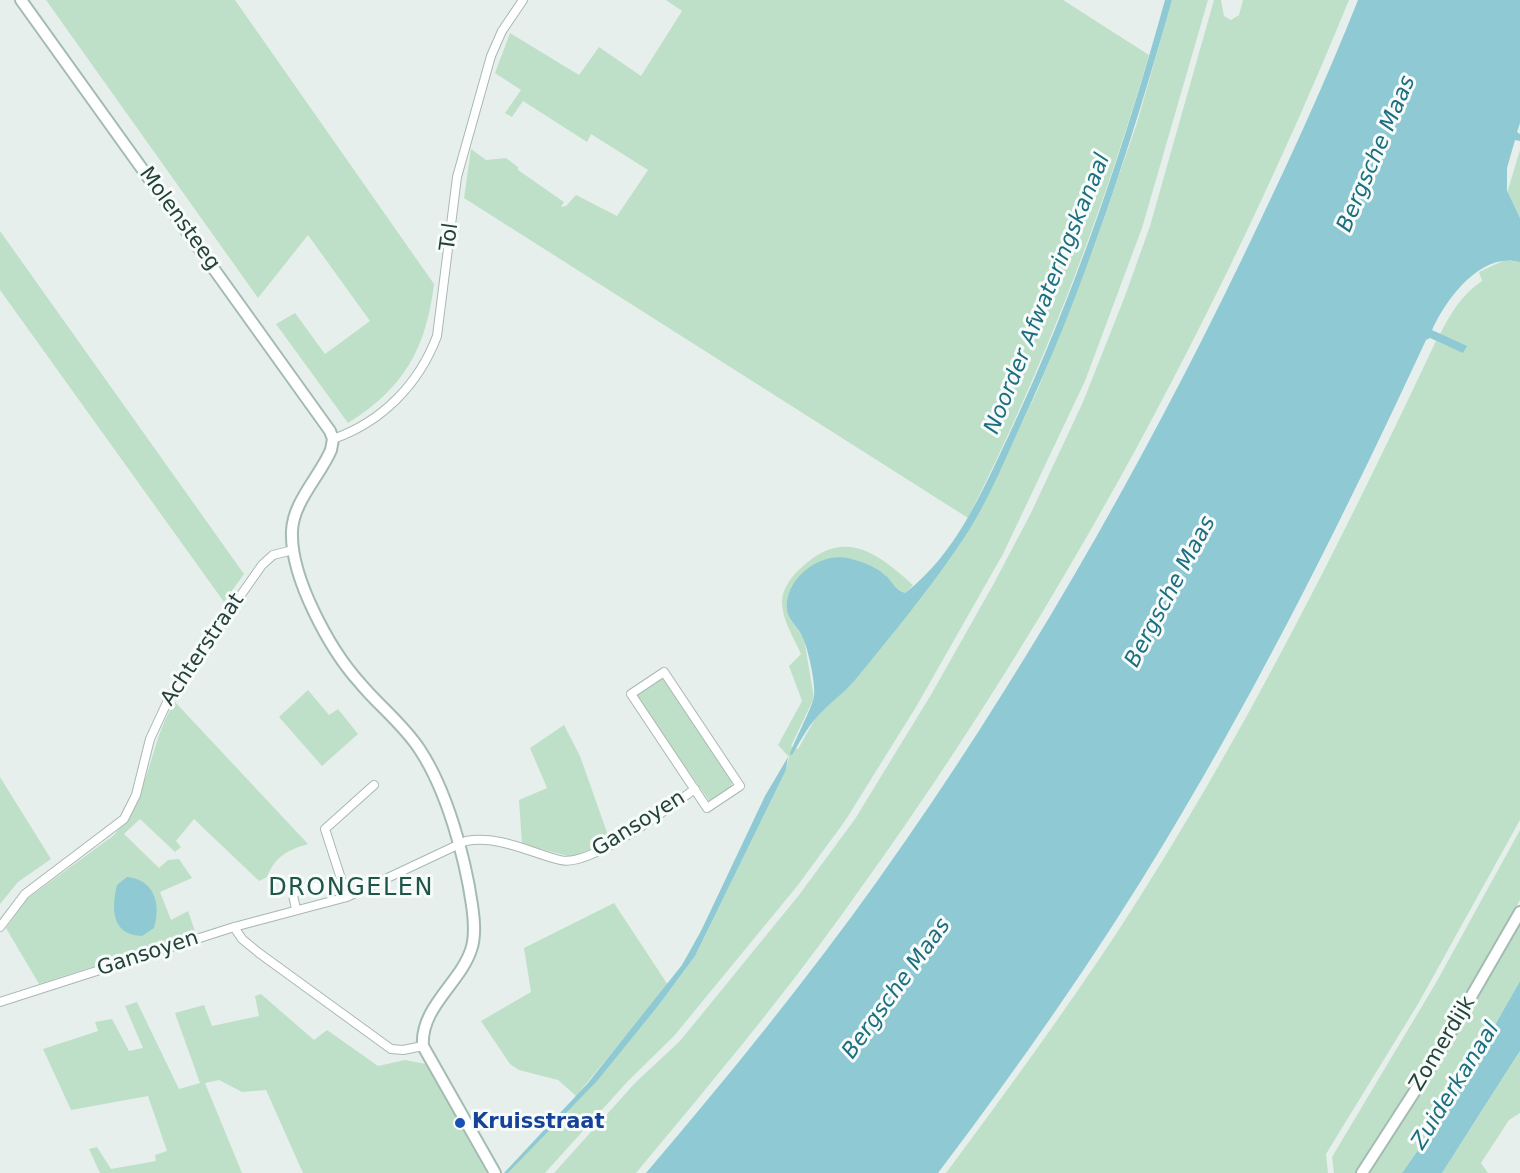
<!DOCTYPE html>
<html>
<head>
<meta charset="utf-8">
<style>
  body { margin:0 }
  canvas { display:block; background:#e6efeb }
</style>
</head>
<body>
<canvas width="1520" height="1173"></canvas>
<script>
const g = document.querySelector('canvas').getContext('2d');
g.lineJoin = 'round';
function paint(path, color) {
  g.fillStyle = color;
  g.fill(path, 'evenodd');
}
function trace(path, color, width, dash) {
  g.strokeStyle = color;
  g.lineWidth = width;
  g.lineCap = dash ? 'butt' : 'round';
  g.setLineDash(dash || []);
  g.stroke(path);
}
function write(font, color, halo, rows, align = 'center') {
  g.font = font + ' "DejaVu Sans",sans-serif';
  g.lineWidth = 6;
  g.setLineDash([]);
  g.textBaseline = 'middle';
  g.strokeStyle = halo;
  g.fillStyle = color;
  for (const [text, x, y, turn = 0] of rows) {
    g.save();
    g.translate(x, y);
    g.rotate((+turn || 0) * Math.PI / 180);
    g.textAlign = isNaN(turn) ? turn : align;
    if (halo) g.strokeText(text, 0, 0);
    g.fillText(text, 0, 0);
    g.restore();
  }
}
paint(new Path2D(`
  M46 0H235L434 284C426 349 404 388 348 423L276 324 295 313 325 354 370 321 308 235 258 298Z
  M666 0H1063L1149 55C1102 215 1043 369 968 518L464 198 471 149 486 160 506 158 518 167V170L564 202 561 207 566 206 576 195 617 216 648 170 591 134 587 142 523 101 512 117 505 113 521 90 495 73 510 33 579 75 599 47 641 76 682 11Z
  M1172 0H1208L1142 228 1085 381 1003 554 916 707 845 821 798 885 674 1036 628 1081 545 1173H508L596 1081 658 1006 695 956 786 770 789 757 778 745 802 701 789 666 801 654C794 638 782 620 782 602 782 588 792 576 802 567 844 527 878 553 913 585L905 593C894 590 892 580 884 574 873 566 861 562 848 558L793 623 804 639 814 698 791 746 798 749 816 717 855 679 960 544 990 491 1038 389 1094 247 1137 123Z
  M1214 0H1221L1224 16 1231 20 1239 15 1243 0H1349C1217 322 1048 632 843 913 778 1003 707 1088 636 1173H554L635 1083 680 1041 799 895 855 819 932 693 993 585 1030 515 1083 402 1125 296 1150 226Z
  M1520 150V218L1507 193Z
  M0 231 244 574 224 602 0 290Z
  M1505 260 1520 262V820L1418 1004 1326 1154 1328 1173H946C1005 1094 1063 1014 1118 931 1240 744 1341 542 1436 341L1463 352 1466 346 1440 334C1451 313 1462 294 1482 281L1479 272Z
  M661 678 666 681 732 780 731 789 710 802 638 699V694Z
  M308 690 329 715 338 709 358 734 322 766 279 717Z
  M175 702 308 844C287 850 275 857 267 877L259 881 194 819 176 841 181 847 175 852 140 819 124 834 159 868 168 860 179 859 192 878 160 892 171 920 188 911 196 934 39 984 6 928 27 899 114 835C153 793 147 745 175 702Z
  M564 725 580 756 610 841 572 857 522 844 519 800 547 788 530 748Z
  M0 777 51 859 18 882 0 904Z
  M1520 830V900L1456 1015 1356 1173H1334L1332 1157 1437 981Z
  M614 903 668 985 576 1096 558 1080 519 1070 510 1064 481 1021 531 992 524 948Z
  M1520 919V981L1464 1078 1436 1119 1435 1126 1402 1173H1368Z
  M261 994 314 1040 327 1030 378 1066 405 1060 426 1064 487 1173H303L266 1090 242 1092 219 1080 205 1083 242 1173H100L89 1149 97 1147 111 1169 156 1161 155 1155 167 1151 148 1096 71 1110 43 1049 98 1031 95 1022 112 1019 129 1051 143 1048 125 1006 137 1002 179 1089 200 1083 175 1013 204 1005 212 1026 259 1016 255 996Z
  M1520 1051V1113L1509 1120 1481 1163 1488 1173H1442Z`), '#bfe0c8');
paint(new Path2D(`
  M1165 0H1172C1131 145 1084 290 1020 427 1002 466 985 508 960 544 928 591 891 636 855 680 843 694 828 704 816 718 807 728 798 745 792 755L790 754C793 744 813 705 814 697 816 684 808 649 803 638 799 628 789 621 787 610 784 579 819 552 848 558 860 561 875 566 885 575 893 581 894 590 905 593 956 554 982 492 1009 435 1074 296 1124 148 1165 0Z
  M1358 0H1520V123L1517 132 1520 134V141L1515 140 1507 168V191L1520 218V262C1481 251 1446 299 1432 330L1467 346 1463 353 1430 338 1426 340C1347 510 1263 679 1166 840 1097 955 1019 1066 938 1173H646C727 1078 806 981 878 880 1017 685 1138 474 1242 259 1283 174 1323 88 1358 0Z
  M788 757 786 770 695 956 658 1006 597 1081 508 1173H504L588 1083 682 965 701 931 765 796Z
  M127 877C155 880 161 904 154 928L142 936C112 935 111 910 117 885Z
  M1520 981V1051L1516 1057 1442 1173H1402L1435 1126V1115L1460 1086Z`), '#8ec9d4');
const street = new Path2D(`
  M333 439C382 422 419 384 437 336L457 177 491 56 502 31 523 0
  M664 672 740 786 707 808 631 694Z
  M347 897 325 829 374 785
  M296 909 293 895 299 889 342 882
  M0 927 25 894 124 819 136 795 150 739 170 696 262 565 273 555 293 550
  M234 927 242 939 259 953 391 1049 403 1050 423 1046
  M0 1002 234 927 347 897 466 841C498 835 529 852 560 860 590 868 668 808 695 789`);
const secondary = new Path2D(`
  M21 0 330 431 333 439 331 450C320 476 293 502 292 531 290 577 330 650 360 683 379 706 404 725 420 750 447 791 465 857 472 905 474 919 476 936 471 950 460 983 420 1008 423 1046L495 1173
  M1362 1173 1431 1066 1520 912`);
trace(street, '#a8b8b2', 10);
trace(secondary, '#a4bbb3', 14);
trace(street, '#fff', 8);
trace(secondary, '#fff', 10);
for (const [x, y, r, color] of [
  [460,1123,6,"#1a4fb4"]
]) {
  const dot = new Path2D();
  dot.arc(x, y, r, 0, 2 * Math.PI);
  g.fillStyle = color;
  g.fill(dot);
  trace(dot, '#f7fbf9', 2);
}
write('21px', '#24423a', '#f7fbf9', [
  ["Molensteeg",179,219,54],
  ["Tol",450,237,-82],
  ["Achterstraat",203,650,-56],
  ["Gansoyen",639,824,-32],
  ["Gansoyen",148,954,-18],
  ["Zomerdijk",1443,1044,-59]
]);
write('bold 21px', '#164399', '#f7fbf9', [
  ["Kruisstraat",472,1123]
], 'left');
write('italic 22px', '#1c6f80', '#f7fbf9', [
  ["Bergsche Maas",1377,154,-67],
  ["Noorder Afwateringskanaal",1048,294,-68],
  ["Bergsche Maas",1171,592,-62],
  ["Bergsche Maas",897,989,-54],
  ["Zuiderkanaal",1456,1086,-58]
]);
g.letterSpacing = '1.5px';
write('24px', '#1f5548', '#f7fbf9', [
  ["DRONGELEN",351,889]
]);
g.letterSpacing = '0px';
</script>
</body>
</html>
